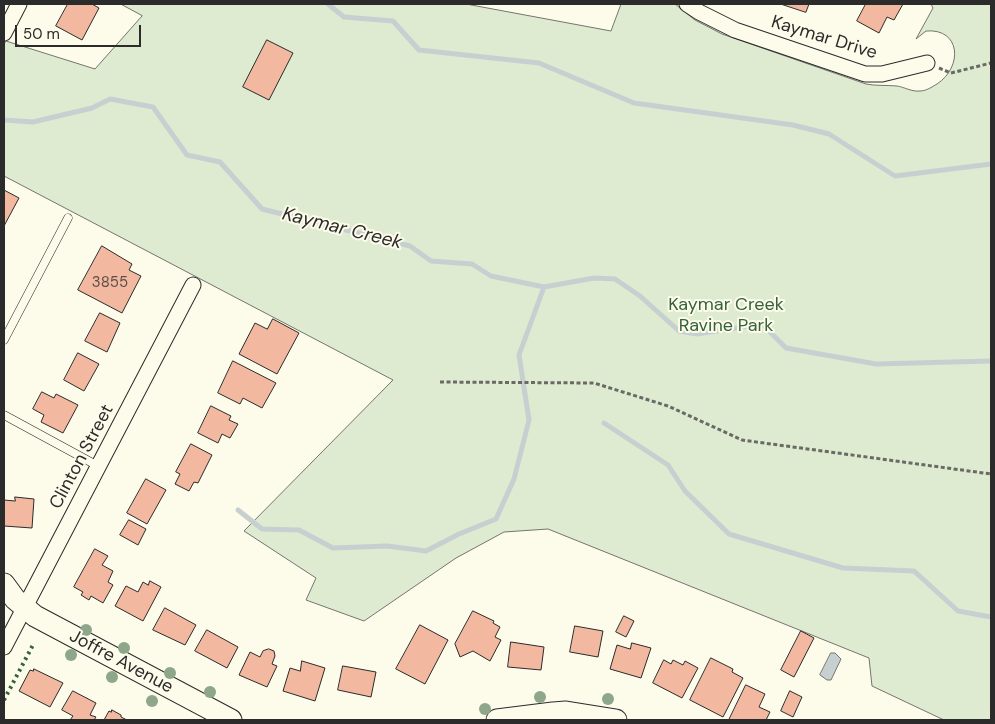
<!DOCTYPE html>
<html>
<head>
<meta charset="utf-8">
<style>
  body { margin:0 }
  #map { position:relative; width:995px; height:724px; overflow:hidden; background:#fdfbea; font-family:"DM Sans",sans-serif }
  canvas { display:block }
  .frame { position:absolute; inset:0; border:5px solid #2b2b2b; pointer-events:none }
  .scale { position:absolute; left:15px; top:25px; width:126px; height:22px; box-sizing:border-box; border:2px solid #2b2b2b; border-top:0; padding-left:6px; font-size:15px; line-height:18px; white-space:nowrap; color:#2b2b2b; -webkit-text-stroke:4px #fdfbea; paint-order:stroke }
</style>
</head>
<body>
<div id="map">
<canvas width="995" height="724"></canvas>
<div class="frame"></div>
<div class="scale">50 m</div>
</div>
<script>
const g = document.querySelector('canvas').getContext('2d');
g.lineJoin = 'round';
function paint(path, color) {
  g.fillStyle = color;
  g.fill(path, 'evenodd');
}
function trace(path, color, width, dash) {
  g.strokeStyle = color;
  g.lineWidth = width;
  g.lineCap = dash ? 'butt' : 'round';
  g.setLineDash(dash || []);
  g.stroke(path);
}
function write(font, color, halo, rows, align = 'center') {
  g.font = font + ' "DM Sans",sans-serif';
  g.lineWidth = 4;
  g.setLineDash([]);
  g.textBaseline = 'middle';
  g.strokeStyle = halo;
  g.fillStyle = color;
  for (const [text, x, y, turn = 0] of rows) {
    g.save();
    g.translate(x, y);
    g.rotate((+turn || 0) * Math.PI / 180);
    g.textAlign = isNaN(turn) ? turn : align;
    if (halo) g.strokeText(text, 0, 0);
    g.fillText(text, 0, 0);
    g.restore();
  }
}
const green = new Path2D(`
  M121 4H466L611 31 621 4H675L695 20 722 34 866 84C876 86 886 85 897 86 904 87 912 92 920 91 926 91 932 87 937 84 963 67 961 28 926 31L916 39 933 8 931 4H991V720H944L872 686 869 658 548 529 504 532 456 558 364 621 306 600 316 578 244 531 393 380 4 176V44L6 41 95 69 142 16Z`);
paint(green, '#deebd1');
trace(green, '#74746e', 1);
const water = new Path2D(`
  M831 653H835L841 659 831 680H827L820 675Z`);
paint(water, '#c7d0d0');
trace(water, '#74746e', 1);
trace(new Path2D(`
  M328 4 344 17 393 21 419 50 539 63 634 103 793 125 829 134 895 176 991 164
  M4 120 33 122 92 108 110 99 153 107 187 155 220 162 262 209 410 246 431 261 472 264 491 276 544 287 594 278 615 279 640 296 679 331 697 334 762 324 786 348 876 364 991 361
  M604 423 668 465 685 491 729 534 843 568 914 571 958 611 991 617
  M238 510 262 529 299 530 333 548 387 546 426 551 459 534 496 519 514 479 529 420 519 355 544 287`), '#c7d0d0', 5);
const building = new Path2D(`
  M68 4H92L99 8 82 40 56 26Z
  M781 4H809L806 12Z
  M866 4H903L894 20 887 17 879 33 857 21Z
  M267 40 293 53 269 100 243 87Z
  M4 190 19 198 4 226Z
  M102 246 132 264 129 270 141 276 122 313 78 290Z
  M100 313 120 323 107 352 85 341Z
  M273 319 299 333 277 374 239 354 255 323 267 329Z
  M78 353 99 364 84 391 64 380Z
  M233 361 276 383 262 408 243 398 240 404 218 393Z
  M42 392 54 398 56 394 78 405 63 433 41 422 44 415 33 409Z
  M211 406 231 416 229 420 238 424 230 438 222 434 218 443 198 433Z
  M191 444 212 455 198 483 194 482 189 491 175 484 180 474 176 472Z
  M146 479 166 490 147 524 127 513Z
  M15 497 34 499 32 528 4 526V500L15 501Z
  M129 520 146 529 138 545 120 535Z
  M95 549 108 556 102 565 113 571 108 582 113 585 103 603 91 596 89 600 81 595 83 592 74 587Z
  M150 581 161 587 143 621 115 606 126 586 138 592 143 582 148 585Z
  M165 608 196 625 185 645 153 630Z
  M473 611 494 621 493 623 500 627 495 637 501 640 490 661 473 651 460 657 455 644Z
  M624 616 634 621 626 637 616 632Z
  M420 625 448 640 425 684 396 669Z
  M575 626 603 631 598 657 570 652Z
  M207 630 238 647 227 668 195 651Z
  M801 631 814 638 794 677 781 670Z
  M511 642 544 647 541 670 508 667Z
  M632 643 651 648 641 678 610 669 617 645 630 649Z
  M269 649 274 651 275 656 272 664 277 666 267 687 239 675 250 652 260 657 263 651Z
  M711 658 733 669 732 672 743 678 723 717 690 700Z
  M664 660 671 664 673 660 683 665 685 661 698 668 682 698 653 683Z
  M302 661 325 668 315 701 283 691 290 668 300 671Z
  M343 666 376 672 371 697 338 690Z
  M34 669 63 683 50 707 19 691 30 670 33 671Z
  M746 685 765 694 759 707 770 712 766 720H729Z
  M73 691 96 703 90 715 96 717 94 720H70L73 716 62 710Z
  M790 691 802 697 793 717 781 711Z
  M112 710 121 715V717L127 720H104L109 711 111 712Z`);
paint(building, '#f2b8a0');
trace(building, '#2b2b2b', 1);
const lane = new Path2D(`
  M4 340 68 218
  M4 415 98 466`);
const street = new Path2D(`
  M687 4 699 12 735 30 865 74H882L927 63
  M4 33 19 4
  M4 647 193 285`);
const secondary = new Path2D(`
  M4 584 15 599 35 616 231 720
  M497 720 553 713 566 712 616 720`);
trace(lane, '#2b2b2b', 9);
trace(street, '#2b2b2b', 17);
trace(secondary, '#2b2b2b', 23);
trace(new Path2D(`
  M939 68 951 73 991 63
  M440 382 594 383 668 406 742 440 991 474`), '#6a6964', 3, [4, 2.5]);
trace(lane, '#fdfbea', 8);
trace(street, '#fdfbea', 15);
trace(secondary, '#fdfbea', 21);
trace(new Path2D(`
  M4 700 34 643`), '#34623c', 4, [2.5, 4]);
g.fillStyle = '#8ea78a';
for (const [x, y] of [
  [86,630],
  [124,648],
  [71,655],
  [170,673],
  [112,677],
  [210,692],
  [540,697],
  [608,699],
  [152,701],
  [485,709]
]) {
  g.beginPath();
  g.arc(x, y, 6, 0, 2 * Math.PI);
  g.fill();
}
write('15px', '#5d4e48', null, [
  ["3855",110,283]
]);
write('18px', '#2b2b2b', '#fdfbea', [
  ["Kaymar Drive",824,38,17],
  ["Clinton Street",82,457,-62],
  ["Joffre Avenue",121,662,28]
]);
write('18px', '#34623c', '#fdfbea', [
  ["Kaymar Creek",726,305],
  ["Ravine Park",726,326]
]);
write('italic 19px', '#2b2b2b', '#fdfbea', [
  ["Kaymar Creek",342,229,14]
]);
</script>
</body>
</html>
